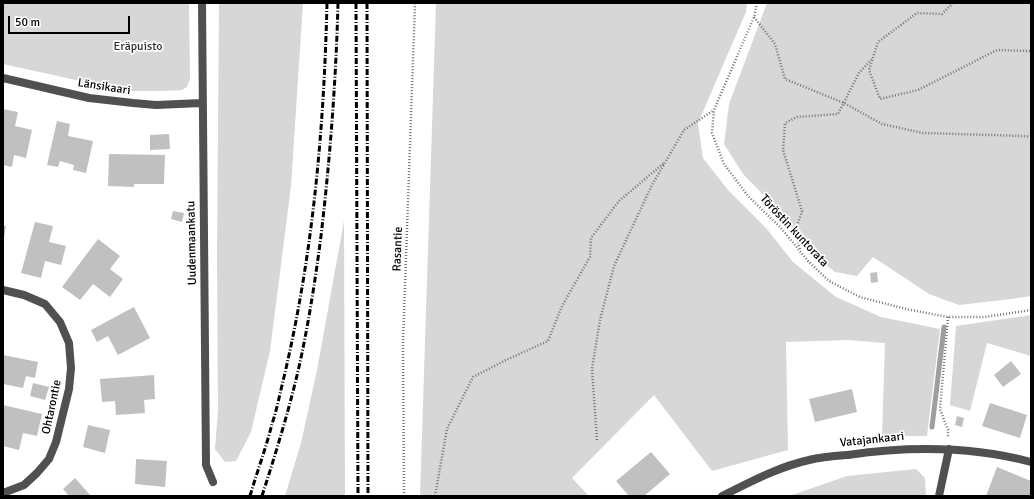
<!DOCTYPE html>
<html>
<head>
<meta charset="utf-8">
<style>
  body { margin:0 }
  #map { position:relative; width:1034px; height:499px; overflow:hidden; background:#fff; font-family:Signika,sans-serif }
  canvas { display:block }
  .frame { position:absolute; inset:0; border:4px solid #000; pointer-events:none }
  .scale { position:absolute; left:8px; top:16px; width:122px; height:18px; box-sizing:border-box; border:2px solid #000; border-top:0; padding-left:5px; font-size:12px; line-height:14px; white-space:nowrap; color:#000; -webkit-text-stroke:3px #fff; paint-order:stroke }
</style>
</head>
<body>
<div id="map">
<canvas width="1034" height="499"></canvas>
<div class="frame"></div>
<div class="scale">50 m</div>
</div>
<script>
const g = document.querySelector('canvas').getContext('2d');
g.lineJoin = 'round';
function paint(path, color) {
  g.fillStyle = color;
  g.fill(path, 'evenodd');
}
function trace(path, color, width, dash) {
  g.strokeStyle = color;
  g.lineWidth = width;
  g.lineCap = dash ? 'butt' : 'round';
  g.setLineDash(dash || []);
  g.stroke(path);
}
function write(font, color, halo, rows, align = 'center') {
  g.font = font + ' Signika,sans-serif';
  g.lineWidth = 3.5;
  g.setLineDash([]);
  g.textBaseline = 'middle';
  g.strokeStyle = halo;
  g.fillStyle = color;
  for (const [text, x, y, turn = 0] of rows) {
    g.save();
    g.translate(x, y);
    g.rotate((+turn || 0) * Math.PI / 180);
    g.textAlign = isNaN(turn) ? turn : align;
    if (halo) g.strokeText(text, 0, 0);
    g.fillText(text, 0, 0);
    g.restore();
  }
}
paint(new Path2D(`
  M3 3H189L190 79 187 87 182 90 164 91H126L3 64Z
  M219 3H303L291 186 270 351 251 432 236 461 225 462 215 449 218 410 217 257Z
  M436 3H747L746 12 698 123 703 158 728 190 766 228 793 262 836 297 881 317 940 329 927 436H882L885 343 848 340 786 342 788 450 712 471 654 395 572 478 589 496H420Z
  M767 3H1031V296L1011 299 959 305 929 294 873 257 857 276 835 272 811 253 775 207 743 174 724 144 729 104Z
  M344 221 345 496H285L301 443 317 370Z
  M1031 315V356L987 343 970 411 950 405 956 326Z
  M916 469 925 478 926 496H789L847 476Z`), '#d7d7d7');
trace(new Path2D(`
  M932 427 944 327`), '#9e9e9e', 5);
paint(new Path2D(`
  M3 109 18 112 15 126 32 130 26 158 14 155 12 167 3 165Z
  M57 121 70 124 68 136 93 141 86 173 73 170 74 165 60 161 58 167 47 165Z
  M169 134 170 149 150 150V135Z
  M109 154 165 155 164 184H134V187L108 186Z
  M173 211 184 213 182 222 171 219Z
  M35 222 53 226 49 242 66 246 61 265 45 261 41 278 21 273Z
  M3 226H6L4 238H3Z
  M98 239 120 256 110 269 123 279 110 297 93 284 80 300 62 287Z
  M877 272 878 282 871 283 870 273Z
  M134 307 150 338 118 355 108 336 97 342 91 330Z
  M3 355 38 362 35 378 26 376 23 388 3 384Z
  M1011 361 1021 374 1003 387 994 375Z
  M154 375 155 399 144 400 145 413 116 415 115 401 102 402 100 379Z
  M33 383 49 387 45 400 30 396Z
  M852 389 857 412 815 422 809 399Z
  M990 403 1027 415 1020 438 982 426Z
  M3 405 42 414 37 436 23 433 19 450 3 446Z
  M957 416 964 418 962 427 955 425Z
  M88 425 110 430 105 453 83 447Z
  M651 452 670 474 644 496H629L616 481Z
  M136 459 167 461 165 487 135 484Z
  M997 467 1031 481V496H986Z
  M75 478 91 496H69L63 489Z`), '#c0c0c0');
trace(new Path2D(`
  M757 3 754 17 714 110 712 133 724 164 748 196 781 228 808 261 829 281 860 297 906 309 948 317H985L1031 310
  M953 3 942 14 917 13 878 42 869 70 880 99 918 90 997 50 1031 51
  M754 17 775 44 785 79 844 103 882 124 923 133 1024 136 1031 137
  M800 249 795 232 802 211 783 150 785 123 797 117 838 114 859 73 872 59
  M948 317 940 409 948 430V437
  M597 440 592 369 600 320 614 266 652 185 684 130 714 110
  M404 496 403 343 415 3
  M435 496 447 429 473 377 504 361 548 341 562 306 590 257 591 238 619 201 664 163`), '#727272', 2.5, [1, 2]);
trace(new Path2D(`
  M202 3 206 465 213 482
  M3 78 89 98 133 103 156 105 202 103
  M3 290 24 295 45 304 60 322 69 343 71 368 69 389 56 442 49 459 37 473 24 485 3 493
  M722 496C750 482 778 467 809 460 821 457 835 456 848 455 910 446 970 446 1031 462
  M939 496 949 449`), '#505050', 8);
trace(new Path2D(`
  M356 3 358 496
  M367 3 368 496
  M250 496C257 472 266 448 272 424 277 409 280 393 284 377 313 254 324 129 327 3
  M262 496C277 449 292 401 302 353 310 314 316 275 321 236 330 159 336 81 338 3`), '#000', 3, [6, 2, 1, 2]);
write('12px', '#2e2e2e', '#fff', [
  ["Eräpuisto",138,47]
]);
write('12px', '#000', '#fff', [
  ["Länsikaari",104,87,9],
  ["Töröstin kuntorata",794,231,47],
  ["Uudenmaankatu",192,243,-91],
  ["Rasantie",398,249,-88],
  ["Ohtarontie",52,407,-78],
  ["Vatajankaari",872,440,-6]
]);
</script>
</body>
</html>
